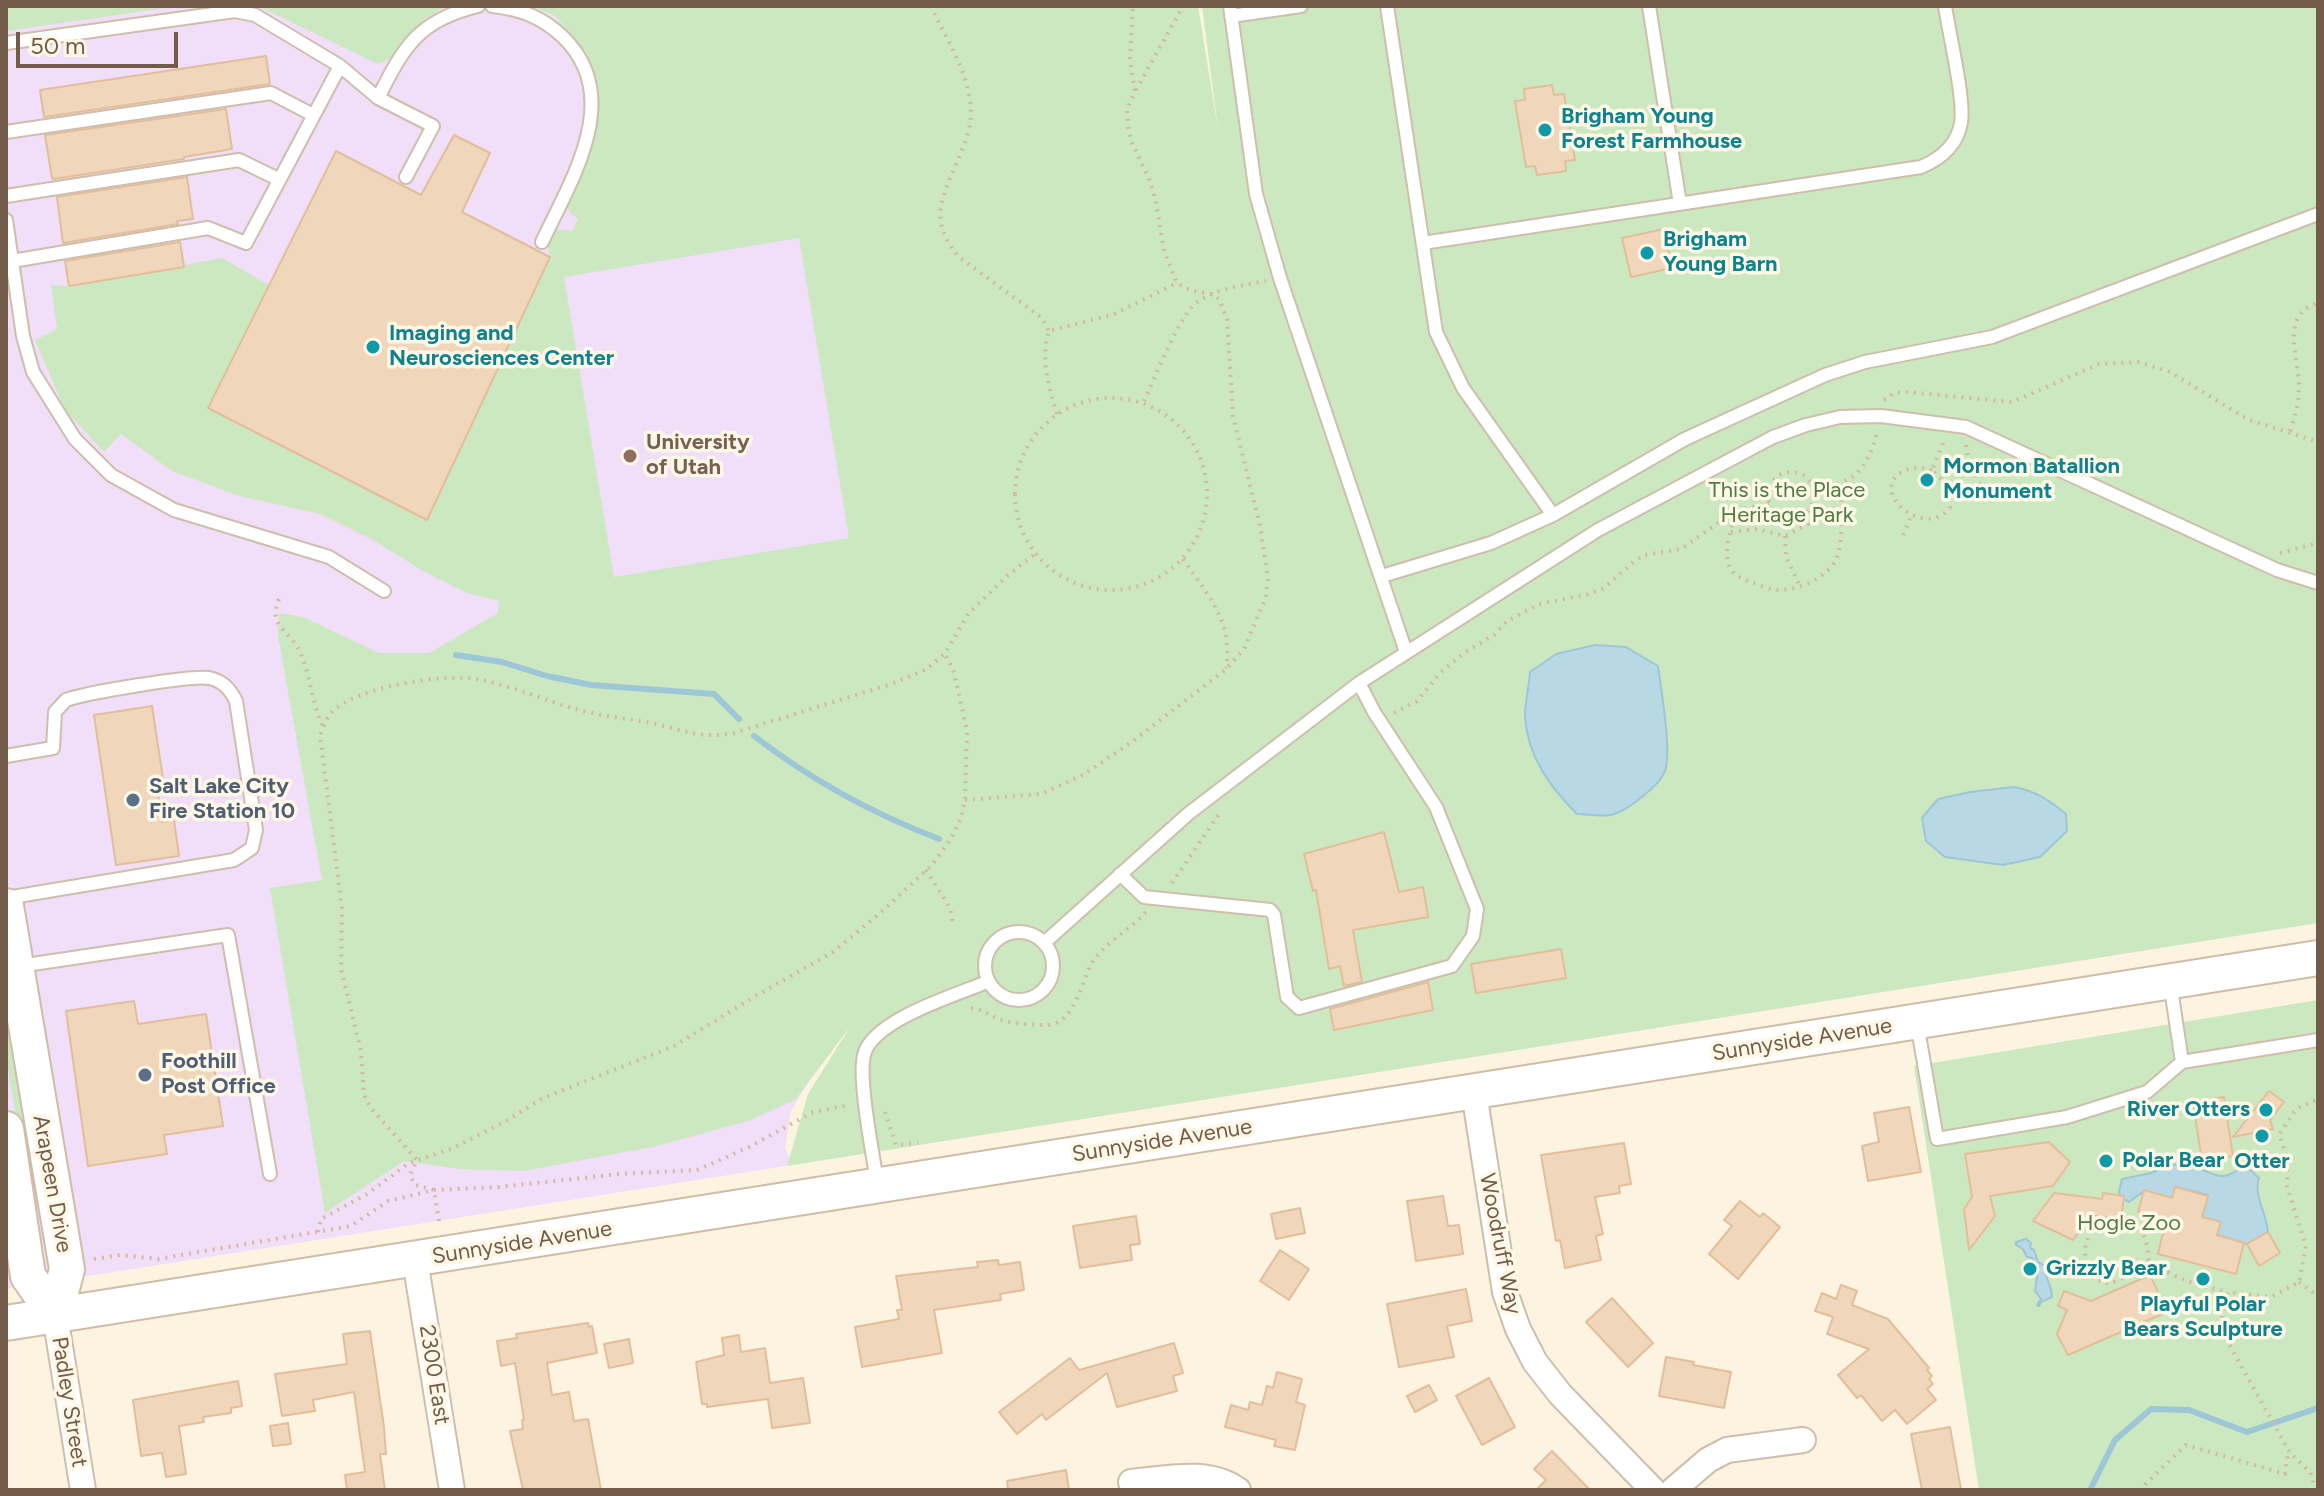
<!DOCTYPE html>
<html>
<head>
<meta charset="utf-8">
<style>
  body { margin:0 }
  #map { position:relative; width:2324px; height:1496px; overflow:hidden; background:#fcf4e1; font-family:Figtree,sans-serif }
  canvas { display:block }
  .frame { position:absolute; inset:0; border:8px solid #725c49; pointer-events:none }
  .scale { position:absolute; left:16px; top:32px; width:162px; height:36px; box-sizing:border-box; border:4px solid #725c49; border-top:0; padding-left:10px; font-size:24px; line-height:28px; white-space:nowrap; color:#725c49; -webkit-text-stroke:6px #fff8e7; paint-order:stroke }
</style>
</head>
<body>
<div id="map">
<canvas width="2324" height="1496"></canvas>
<div class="frame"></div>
<div class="scale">50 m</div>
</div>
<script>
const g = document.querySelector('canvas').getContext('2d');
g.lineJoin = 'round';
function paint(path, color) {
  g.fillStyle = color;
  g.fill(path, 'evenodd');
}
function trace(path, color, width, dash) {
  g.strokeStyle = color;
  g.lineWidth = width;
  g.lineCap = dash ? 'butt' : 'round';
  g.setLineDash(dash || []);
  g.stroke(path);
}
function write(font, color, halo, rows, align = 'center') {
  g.font = font + ' Figtree,sans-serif';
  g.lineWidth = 7;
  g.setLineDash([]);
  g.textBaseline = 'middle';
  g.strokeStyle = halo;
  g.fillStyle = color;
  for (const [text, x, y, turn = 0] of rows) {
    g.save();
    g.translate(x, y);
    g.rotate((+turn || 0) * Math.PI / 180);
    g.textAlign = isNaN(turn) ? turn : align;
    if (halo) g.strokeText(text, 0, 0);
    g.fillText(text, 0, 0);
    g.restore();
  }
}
paint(new Path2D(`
  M6 6H1185L968 885 832 1043 791 1111 785 1148 792 1165 6 1289Z`), '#f1def8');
paint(new Path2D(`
  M6 6H180L6 31Z
  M258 6H446L423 20 389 59 378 64Z
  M531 6H1198L1218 129 1202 6H2318V923L787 1166 808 1094 850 1027 795 1100 748 1121 653 1147 523 1171 460 1169 404 1161 325 1213 270 888 322 880 278 636 279 613 303 617 379 653H429L498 613 499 601 467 593 423 571 375 541 320 514 239 496 172 471 121 434 104 452 65 410 35 340 57 329 51 285 69 286 222 258 269 285 208 408 428 520 550 257 547 244 557 230 572 231 578 219 571 214 565 202 594 86 589 63 576 40 555 16ZM799 238 849 538 614 577 564 277Z
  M6 973 35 1153 27 1161 22 1154 6 1056Z
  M2318 1000V1490H1979L1914 1066Z`), '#cce8c1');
const water = new Path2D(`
  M1595 645 1626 647 1658 666C1661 689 1672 751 1665 771 1660 785 1628 810 1614 814 1604 818 1587 814 1577 814 1550 787 1527 756 1525 716 1525 702 1529 686 1530 672L1556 654Z
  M2014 787C2036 791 2050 801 2066 814L2067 831 2040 857 2003 865 1945 857 1926 841 1922 818 1938 799 1970 792Z
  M2169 1165C2175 1165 2184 1164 2190 1165 2216 1172 2218 1186 2245 1165L2259 1178C2253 1195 2267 1214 2268 1232L2247 1244 2217 1235 2220 1222 2202 1217 2208 1195 2176 1187 2172 1198 2144 1191 2129 1202 2121 1198 2119 1192 2122 1179 2151 1173Z
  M2026 1239 2031 1243 2030 1248 2034 1250 2038 1262 2046 1266C2043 1278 2053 1286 2052 1297L2041 1302 2039 1306 2037 1305 2041 1299 2035 1291 2038 1270 2032 1258 2027 1257 2023 1249 2016 1245V1242Z`);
paint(water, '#b7d8e4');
trace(water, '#9dc6d6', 2);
trace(new Path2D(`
  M456 655 502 662 547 676 591 685 714 694 739 719
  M754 736C811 780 871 813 939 839
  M2090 1490 2115 1440 2151 1409 2189 1410 2247 1432 2318 1408`), '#9dc6d6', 6);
const building = new Path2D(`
  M266 56 270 84 44 117 40 90Z
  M1552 85 1554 95 1564 94 1575 160 1565 161 1566 171 1537 175 1535 166 1526 167 1515 101 1525 100 1524 89Z
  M226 109 232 149 184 157V159L54 179 52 178 45 135Z
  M454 135 490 153 462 212 550 257 427 520 208 408 336 151 421 195Z
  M187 177 193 219 177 221 178 224 63 243 57 197Z
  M1664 229 1672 268 1631 277 1622 238Z
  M180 242 184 267 69 286 65 261Z
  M152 706 163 779H156L162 822 174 820 179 856 116 865 94 715Z
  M1384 832 1399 892 1423 887 1428 917 1353 930 1362 982 1344 986 1340 966 1329 969 1316 890 1313 891 1304 854Z
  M1561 949 1566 978 1476 993 1471 964Z
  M1428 982 1433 1010 1334 1030 1330 1009Z
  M134 1001 138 1024 206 1014 223 1126 164 1135 167 1154 88 1166 66 1011Z
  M2269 1091 2284 1102 2270 1120 2273 1129 2233 1137Z
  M2224 1097 2233 1156 2202 1161 2193 1102Z
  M1909 1107 1921 1172 1868 1181 1862 1146 1879 1142 1874 1113Z
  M2049 1142 2070 1162 2053 1186 1990 1196 1995 1216 1969 1250 1964 1209 1972 1197 1965 1154Z
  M1624 1143 1631 1184 1619 1186 1620 1193 1595 1197 1603 1234 1596 1236 1601 1260 1565 1268 1560 1240 1556 1241 1541 1155Z
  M2175 1187 2208 1196 2202 1217 2221 1222 2217 1235 2244 1243 2236 1274 2158 1254 2166 1220 2138 1212 2144 1190 2172 1198Z
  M2054 1193 2102 1199 2103 1193 2124 1196 2121 1220 2091 1215 2073 1240 2033 1221Z
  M1443 1196 1448 1226 1459 1225 1463 1254 1416 1261 1407 1201Z
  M1740 1201 1760 1217 1763 1213 1780 1227 1738 1279 1709 1254 1732 1226 1724 1220Z
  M1300 1208 1305 1233 1276 1239 1271 1214Z
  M1136 1216 1140 1244 1130 1245 1132 1260 1080 1268 1073 1226Z
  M2268 1232 2280 1253 2259 1266 2247 1244Z
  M1280 1250 1309 1269 1289 1300 1260 1281Z
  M998 1260 999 1265 1020 1262 1024 1290 1000 1294 1001 1300 934 1310 942 1353 862 1367 855 1327 899 1319 897 1310H902L896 1276 978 1267 977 1262Z
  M2150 1275 2167 1312 2068 1355 2057 1334 2067 1310 2058 1306 2064 1291 2091 1301Z
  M1841 1285 1857 1291 1852 1305 1888 1319 1929 1368 1927 1370 1932 1376 1929 1379 1933 1384 1927 1389 1936 1400 1907 1424 1895 1410 1882 1421 1861 1395 1857 1398 1838 1375 1869 1349 1827 1334 1833 1317 1815 1311 1822 1293 1836 1299Z
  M1466 1289 1472 1321 1447 1326 1454 1357 1399 1367 1387 1304Z
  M1612 1298 1653 1343 1628 1367 1586 1322Z
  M588 1323 589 1327 592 1326 597 1353 547 1363 552 1395 569 1392 574 1421 588 1419 601 1490H523L510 1431 523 1429 522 1420H524L515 1363 501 1366 497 1341 517 1338 516 1334Z
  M370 1331 384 1427 386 1454H380L385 1490H347L345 1475 365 1472 354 1392 313 1400 315 1411 282 1416 275 1374 347 1364 343 1334Z
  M739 1335 741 1352 765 1348 770 1383 803 1378 810 1423 772 1428 768 1399 707 1407V1404H702L696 1362 724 1355 722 1338Z
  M629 1339 633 1363 609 1368 604 1344Z
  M1174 1343 1183 1373 1173 1376 1177 1391 1117 1407 1107 1373 1046 1420 1042 1414 1017 1434 999 1412 1070 1358 1079 1370Z
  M1666 1357 1694 1362 1693 1365 1731 1372 1724 1408 1659 1396Z
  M1277 1372 1302 1379 1296 1402 1305 1405 1295 1450 1274 1446 1276 1440 1225 1427 1231 1405 1248 1410 1250 1402 1262 1405 1267 1386 1273 1388Z
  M1489 1378 1515 1427 1482 1445 1456 1396Z
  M238 1381 242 1406 231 1408V1413L203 1417 204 1422 179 1426 186 1474 166 1477 162 1453 141 1456 133 1400Z
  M1429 1385 1437 1400 1415 1412 1407 1396Z
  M288 1423 291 1444 273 1446 270 1426Z
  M1950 1427 1961 1490H1922L1911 1434Z
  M1552 1451 1590 1490H1536L1546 1480 1534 1469Z
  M1066 1470 1069 1490H1008L1007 1481Z`);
paint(building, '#f0d6ba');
trace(building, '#e3be9a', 2);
const lane = new Path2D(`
  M492 6C521 9 542 17 563 37 625 97 571 180 542 242
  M1230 6 1256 194 1280 278 1406 652
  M1387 6 1436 332 1463 388 1553 515
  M1649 6 1680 204
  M1231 16 1301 6
  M6 43 235 11 255 15 340 66 246 243 208 228 12 261
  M340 66 378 98C404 46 419 20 478 6
  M378 98 433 126 406 177
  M6 132 271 93 313 115
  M6 196 239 160 278 179
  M6 220 23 336 33 372 75 439 111 475 174 510 329 557 384 591
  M1423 243 1921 167C1940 159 1957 146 1961 123 1965 100 1949 33 1945 6
  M1382 576 1491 543 1553 515 1685 439 1825 375 1865 362 1992 337 2318 214
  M6 756 53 748 55 712 66 700C85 693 191 675 209 678 223 681 230 689 236 701L256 830 252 848 234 860 6 898
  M1120 874 1144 897 1270 910 1274 915 1287 997 1299 1008 1452 966 1473 936 1477 909 1436 807 1374 712 1359 683
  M985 966a34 34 0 1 1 68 0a34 34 0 1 1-68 0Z
  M1044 943 1188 814 1359 683 1598 530 1773 437 1806 425 1840 417 1881 416 1966 427 2277 570 2318 583
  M19 966 228 935 270 1174
  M1917 1023 1937 1139 2067 1117 2147 1092 2182 1062 2170 982
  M2182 1062 2318 1040
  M877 1183C873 1153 858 1081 864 1055 872 1020 956 995 987 982`);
const street = new Path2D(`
  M1474 1092 1505 1292 1518 1329 1535 1362 1560 1394 1653 1490
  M415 1260 452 1490
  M55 1315 83 1490
  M1131 1482C1166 1479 1207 1468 1238 1490
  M1673 1490 1708 1460 1727 1450 1803 1440`);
const secondary = new Path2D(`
  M6 906 67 1269 55 1315
  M6 1129 28 1276 55 1315
  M6 1323 2318 958`);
trace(lane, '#cebfac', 16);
trace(street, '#cebfac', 28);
trace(secondary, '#cfbda7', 38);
trace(new Path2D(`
  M931 6C948 43 979 88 969 129 962 156 947 179 941 206 938 226 946 242 959 257L1042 318 1049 331
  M1136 90 1183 6
  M1015 494a96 96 0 1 1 192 0a96 96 0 1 1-192 0Z
  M1884 400 1894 393 1907 392 2012 402 2099 364 2139 362 2170 372 2247 419 2318 442
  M1144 401C1154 380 1179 316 1196 303 1216 289 1242 285 1266 281
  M1057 414C1049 386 1040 361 1049 331L1114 314 1177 283
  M2290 431C2295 416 2299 403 2299 387 2299 359 2279 314 2318 303
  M1966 445 1969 463 1983 490 1979 503
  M1932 470C1921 467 1910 466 1900 473 1869 494 1927 540 1950 507L1948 486 1932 470 1944 441
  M1768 495a23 23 0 1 1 46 0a23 23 0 1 1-46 0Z
  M1814 490C1853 483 1866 472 1877 433
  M1736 510C1732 527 1723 549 1729 566 1734 577 1743 579 1754 583 1759 585 1766 588 1771 589 1792 594 1827 579 1836 559 1845 538 1840 507 1841 484
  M1731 532 1757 529 1785 536 1808 524 1809 522 1804 514
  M1903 535 1912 514
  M1785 536 1786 557 1800 586
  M2280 553 2318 543
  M1183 559C1207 594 1234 622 1226 668
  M279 599C268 625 286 628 298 648 311 673 311 702 323 727
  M1394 713 1417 701 1441 672 1464 653 1494 635 1507 621 1539 604 1589 594 1604 588 1636 560 1645 555 1681 549 1736 510 1769 504
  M965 800 1041 794 1083 775 1133 741 1225 670 1244 649 1266 597 1268 578 1260 526 1233 416 1227 319 1219 299 1212 294 1192 291 1177 283 1164 251 1156 202 1150 181 1131 141 1128 126 1127 109 1135 92 1130 60 1133 6
  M926 870 950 908 953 924
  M1172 883 1221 811
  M971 1008C984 1009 992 1018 1005 1021 1018 1024 1035 1025 1048 1025 1075 1023 1081 982 1092 963 1106 941 1129 931 1146 912
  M885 1112 896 1145 918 1143
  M439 1221 434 1190 415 1185 410 1175 417 1160 371 1108 364 1095 361 1051 341 969 342 909 320 735C323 729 326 719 331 713 355 687 443 673 477 679 513 686 548 702 583 711 607 717 632 719 656 724 686 731 702 739 734 733L891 684 927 669 945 653 969 613 1008 575 1035 554
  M318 1232 321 1219 367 1194 409 1163 451 1149 508 1120 543 1098 674 1046 757 995 833 952 879 914 931 866 951 839 961 818 965 800 967 730 953 669 945 654
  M94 1259 120 1255 158 1259 351 1226 388 1201 434 1190 499 1187 619 1174 697 1170 749 1147 813 1112 849 1105
  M2149 1261 2140 1271 2109 1284 2093 1278C2083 1259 2082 1248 2092 1229L2131 1220C2146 1231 2147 1244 2149 1261 2174 1278 2198 1286 2228 1292
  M2299 1282 2318 1296
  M2139 1490 2186 1445 2285 1474 2288 1453
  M2316 1490 2310 1472 2290 1453 2220 1328 2228 1292 2271 1297 2299 1282 2306 1246 2287 1187 2288 1160 2279 1135 2296 1109 2318 1099`), '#d5b99d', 4, [2, 6]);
trace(lane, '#fff', 12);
trace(street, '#fff', 24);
trace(secondary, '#fff', 34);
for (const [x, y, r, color] of [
  [1545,130,8,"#0f9aa8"],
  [1647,253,8,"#0f9aa8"],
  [373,347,8,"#0f9aa8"],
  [630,456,8,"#8d6e63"],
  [1927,480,8,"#0f9aa8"],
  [133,800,8,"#5c6f8a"],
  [145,1075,8,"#5c6f8a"],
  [2266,1110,8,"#0f9aa8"],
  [2262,1136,8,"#0f9aa8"],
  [2106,1161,8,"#0f9aa8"],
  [2030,1269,8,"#0f9aa8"],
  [2203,1279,8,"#0f9aa8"]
]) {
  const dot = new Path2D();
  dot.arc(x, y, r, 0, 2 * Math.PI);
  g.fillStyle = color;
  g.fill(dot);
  trace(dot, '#fff8e7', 3);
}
write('bold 22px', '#0d838f', '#fff8e7', [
  ["Brigham Young",1561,117],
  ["Forest Farmhouse",1561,142],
  ["Brigham",1663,240],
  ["Young Barn",1663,265],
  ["Imaging and",389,334],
  ["Neurosciences Center",389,359],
  ["Mormon Batallion",1943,467],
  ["Monument",1943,492],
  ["River Otters",2250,1110,"right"],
  ["Polar Bear",2122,1161],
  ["Otter",2262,1162,"center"],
  ["Grizzly Bear",2046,1269],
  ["Playful Polar",2203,1305,"center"],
  ["Bears Sculpture",2203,1330,"center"]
], 'left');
write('bold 22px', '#785e54', '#fff8e7', [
  ["University",646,443],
  ["of Utah",646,468]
], 'left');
write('22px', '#4e7d44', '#fff8e7', [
  ["This is the Place",1787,491],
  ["Heritage Park",1787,516],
  ["Hogle Zoo",2129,1224]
]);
write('bold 22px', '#4e5e75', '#fff8e7', [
  ["Salt Lake City",149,787],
  ["Fire Station 10",149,812],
  ["Foothill",161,1062],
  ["Post Office",161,1087]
], 'left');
write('22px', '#725c49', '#fff8e7', [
  ["Sunnyside Avenue",1802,1040,-9],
  ["Sunnyside Avenue",1162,1141,-9],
  ["Arapeen Drive",52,1184,80],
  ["Sunnyside Avenue",522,1243,-9],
  ["Woodruff Way",1500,1244,79],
  ["2300 East",434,1375,81],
  ["Padley Street",69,1402,81]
]);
</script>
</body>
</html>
